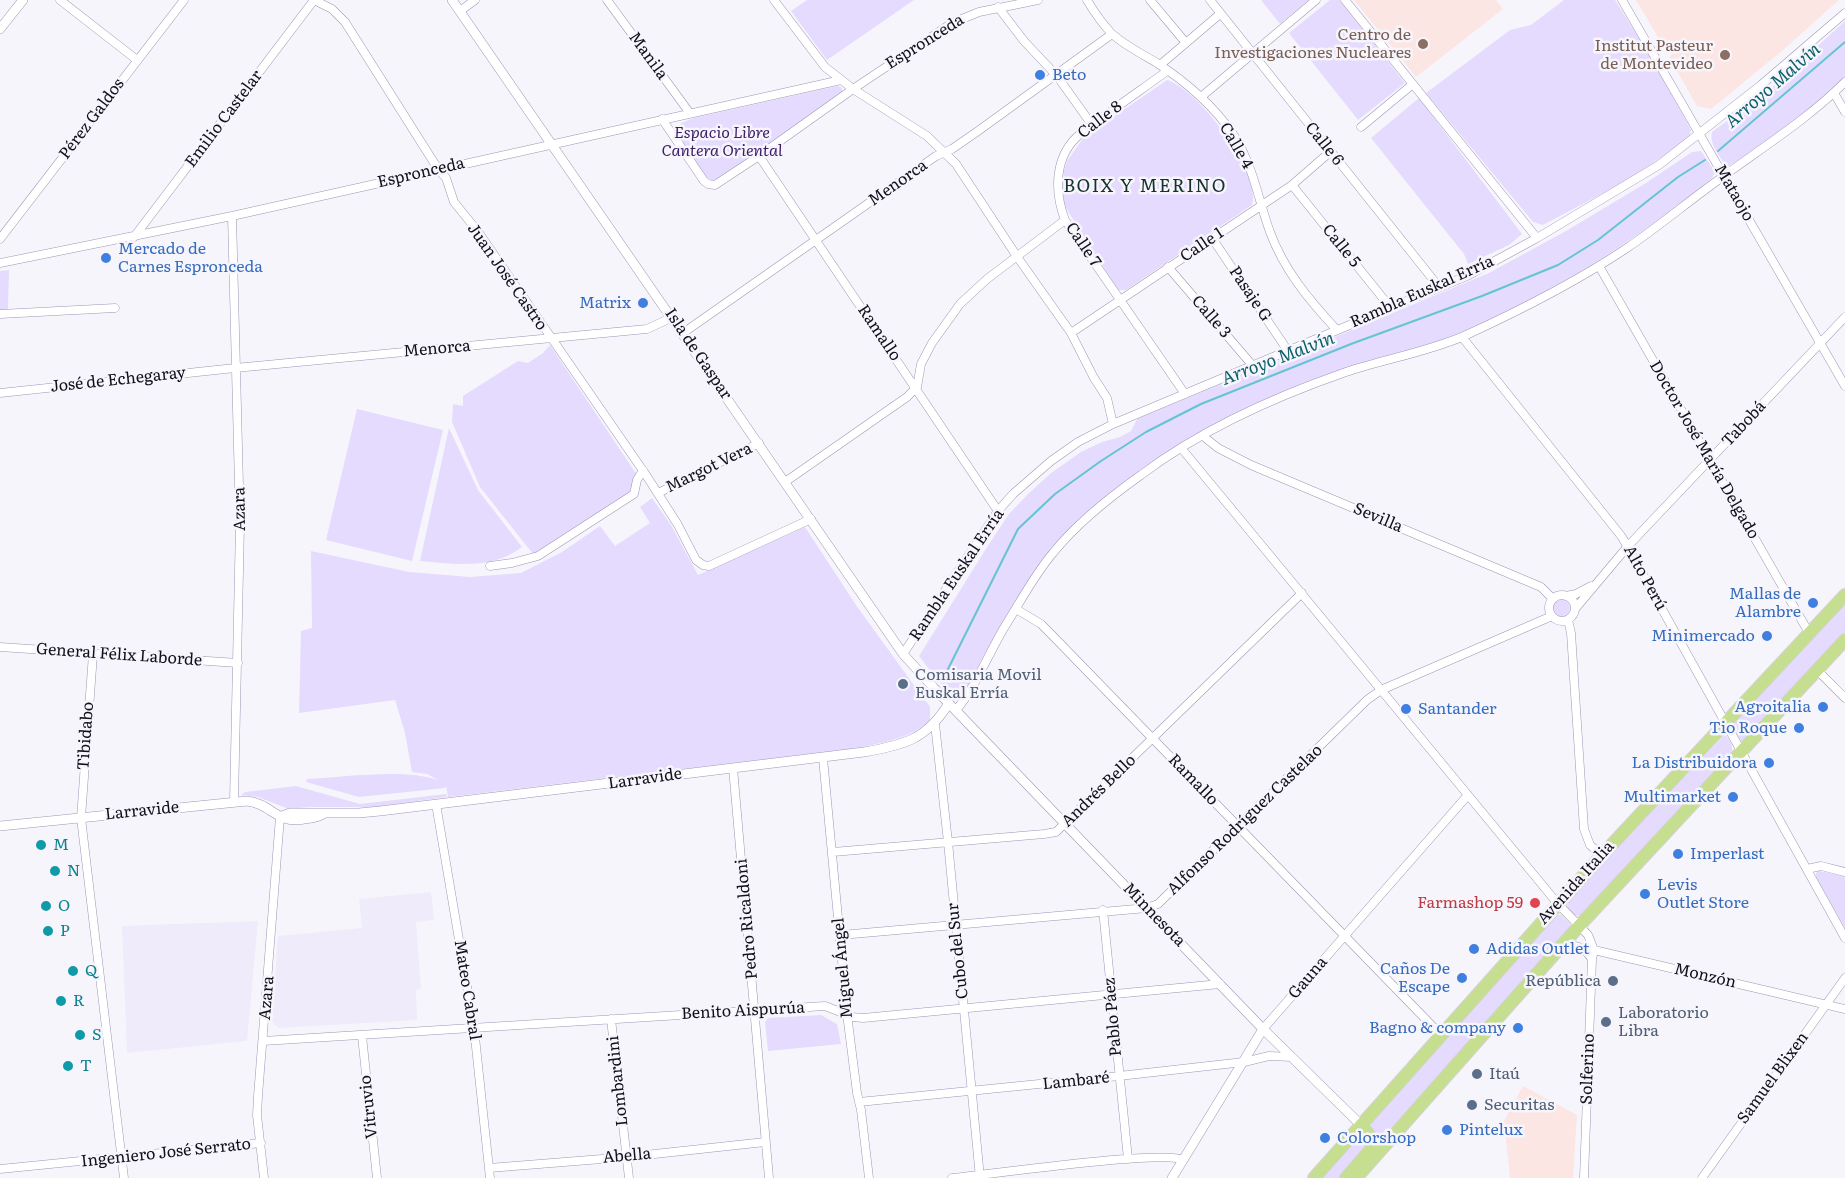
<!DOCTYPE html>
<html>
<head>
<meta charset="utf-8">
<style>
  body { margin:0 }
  canvas { display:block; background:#f7f5fc }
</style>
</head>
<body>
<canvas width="1845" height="1178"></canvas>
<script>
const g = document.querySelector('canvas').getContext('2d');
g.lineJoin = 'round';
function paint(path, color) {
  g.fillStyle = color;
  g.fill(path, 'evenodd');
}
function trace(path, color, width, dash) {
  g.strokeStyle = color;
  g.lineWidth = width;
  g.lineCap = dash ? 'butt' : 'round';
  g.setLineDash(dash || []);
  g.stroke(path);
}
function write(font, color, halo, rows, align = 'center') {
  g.font = font + ' Literata,serif';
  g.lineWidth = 5;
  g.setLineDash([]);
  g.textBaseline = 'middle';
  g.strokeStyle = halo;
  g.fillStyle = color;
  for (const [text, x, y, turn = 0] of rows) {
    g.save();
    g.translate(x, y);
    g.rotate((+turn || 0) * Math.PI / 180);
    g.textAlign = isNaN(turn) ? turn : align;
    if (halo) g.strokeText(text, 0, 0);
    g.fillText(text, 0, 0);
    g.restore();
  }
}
paint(new Path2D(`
  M431 892 434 920 416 922 421 989 416 990 417 1020 279 1028 275 1025 272 1021 278 936 362 928 359 899Z
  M258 921 247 1041 127 1053 122 926Z`), '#efebfb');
paint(new Path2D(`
  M1354 0H1496L1503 9 1416 77Z
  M1636 0H1839L1782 51 1711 109 1697 106 1669 57 1674 52 1669 48 1666 51Z
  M1523 1086 1577 1115 1573 1178H1510L1504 1121Z`), '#fce6e4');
paint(new Path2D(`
  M807 0H914L827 60 791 11Z
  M1261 0H1309L1280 24Z
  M1330 0H1340L1405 83 1358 120 1289 33Z
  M1564 0H1615L1653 61 1691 130 1689 138 1630 179 1543 225 1533 222 1426 93 1510 30 1531 25Z
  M1845 21V77L1778 135 1727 167C1720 157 1709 144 1712 132L1775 85Z
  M1167 80C1197 88 1263 174 1252 205L1126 290H1118L1064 205 1062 188 1064 171 1067 161 1084 137Z
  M837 86 841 87 843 92 719 180 714 181 706 177 677 133 681 123 694 118Z
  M1419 98 1522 234 1509 245 1468 264 1464 254 1371 138Z
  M1701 151 1715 172 1712 178C1634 243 1548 296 1454 335 1424 347 1391 353 1359 364 1253 401 1156 446 1073 525 1049 549 1032 576 1015 605 997 636 979 668 960 699L957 698 939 682 919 656 989 544 1009 514 1028 494 1051 473 1081 452 1102 442 1120 437 1131 431 1137 419 1489 273 1566 231 1646 183 1692 152Z
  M9 270 8 310H0V271Z
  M550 345 637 475 629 493 533 554 480 487 452 422 453 404 463 406V396L518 361 528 363 543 353Z
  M357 409 443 430 412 561 326 540Z
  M449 428 478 490 522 547C493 570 455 564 420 561Z
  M652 498 671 525 698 575 805 527 856 605 926 702H927L930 707V721C907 740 878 744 849 749L448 797 446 786 445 788 359 797 306 782 307 779C344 777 405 768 438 780L427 774 412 772 405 733 395 700 299 713 301 631 312 628 311 551 409 572 470 577 521 573 562 552 600 526 615 546 650 523 640 507Z
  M1552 608a9 9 0 1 1 18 0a9 9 0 1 1-18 0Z
  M1845 604V634L1744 741H1741L1732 727 1733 723Z
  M1724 735C1730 738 1733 746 1732 753L1582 915 1579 916 1574 915 1567 908 1568 900Z
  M296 786 360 804 446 794 447 797 373 807H309L289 809 258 797 241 795 245 792Z
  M1819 871 1845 876V928L1816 878V873Z
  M1556 915H1561L1570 924 1569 929 1374 1147 1369 1125 1371 1123Z
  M821 1015 837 1024 841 1044 768 1051 765 1022 768 1018Z
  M1359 1136H1364L1367 1145 1342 1178H1322Z`), '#e5dbfe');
trace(new Path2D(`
  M1718 151 1845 42
  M944 677 1018 529 1055 494 1101 461 1146 432 1201 404 1351 344 1482 296 1558 265 1598 240 1678 177 1705 160`), '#64c4d1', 2);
const minor = new Path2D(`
  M60 0 137 60
  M314 0 332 9 345 22 438 169 446 178 454 202 479 233 646 475 678 525 696 560 703 565 709 566 811 519
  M607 0 689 112
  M774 0 825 67 853 89 927 136 956 164 1018 258 1071 333 1094 378 1107 398 1113 424
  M1087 0C1094 12 1102 23 1111 33 1124 45 1142 54 1157 63 1186 82 1213 105 1233 134 1253 164 1258 199 1270 232 1284 270 1309 300 1336 329
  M1150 0 1186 43
  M1210 0 1439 287
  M1345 0 1537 238
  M1622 0 1845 386
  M998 7 1024 41 1057 76 1092 125
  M460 11 475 0
  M1160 65 1220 14
  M1167 71C1148 85 1129 98 1110 112 1100 119 1089 126 1080 134 1054 156 1054 191 1065 220L1185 394
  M1834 93 1845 112
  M1201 97 1316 0
  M662 119 704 181 708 184 715 185 759 156 853 89 952 23 979 12 1038 0
  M1361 127 1413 84
  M759 156 998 511
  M1292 185 1390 307
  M232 216 240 524 234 801
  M134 237 314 0
  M1212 238 1288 351
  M0 239 184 0
  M0 263 232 216 841 80
  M1599 266 1809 633
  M1168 267 1253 366
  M0 314 115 308
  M683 333 936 156 952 149 978 131 1112 34
  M1071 333 1292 185 1330 152
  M1462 337 1622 537 1845 938
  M0 393 235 368 647 329 673 317
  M1203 436 1218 448 1251 465 1541 587 1553 599
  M1182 449 1558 904 1588 935 1594 950
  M785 482 907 397 917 387 921 364 932 343 960 304 987 279 1065 220
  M658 493 759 443
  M490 566 512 563 538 556 634 494 637 480 643 470
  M1549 608a13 13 0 1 1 26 0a13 13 0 1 1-26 0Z
  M1566 596 1576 594 1591 586
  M1016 609 1041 624 1049 632 1441 1035
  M1575 609 1628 546 1845 317
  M1568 620 1571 633 1584 829 1590 845 1602 855
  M0 647 238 663
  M93 654 81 818 124 1178
  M903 654 998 511 1013 494 1051 461 1078 442 1113 424 1469 275 1537 238 1659 165 1761 85 1845 13
  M1817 670 1845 698
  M956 710C975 689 991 648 1007 623 1022 599 1035 574 1053 553 1077 523 1110 497 1141 475 1202 429 1274 397 1346 372 1385 359 1427 352 1464 336 1519 311 1576 282 1627 248 1659 226 1689 201 1721 178 1763 147 1808 119 1845 82
  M935 724 948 842 980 1178
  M823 758 847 1014 857 1093 861 1110 869 1178
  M733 768 769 1178
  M436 804 474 1028 490 1178
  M833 852 1044 834 1056 832 1302 593
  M1807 869 1821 866 1845 872
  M1103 910 1128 1159
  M841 935 1147 908 1158 904 1367 700 1381 690 1552 616
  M1562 945C1574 944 1585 948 1592 959
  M1594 950 1845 1009
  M611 1019 629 1178
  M1263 1029 1468 795
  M362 1036 377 1178
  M263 1041 825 1006 853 1017 863 1018 1220 984
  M859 1102 1119 1076 1244 1062 1269 1056 1292 1057
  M489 1168 627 1157 765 1142
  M0 1169 261 1143
  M264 1178 257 1115 258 1096 280 817
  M952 1178C987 1175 1164 1149 1183 1160
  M1584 1178 1592 959 1594 950
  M1702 1178 1845 978`);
const tertiary = new Path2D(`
  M452 0 903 654 934 688 1263 1029 1361 1125
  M0 29 23 0
  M280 817 290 813H359L380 811 864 752C905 745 927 739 949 703
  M0 826 247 801C272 804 276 824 304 819 311 818 317 818 323 814
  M1172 1178 1263 1029`);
const primary = new Path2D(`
  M1314 1178 1602 855 1845 595
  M1346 1178 1372 1148 1370 1136 1361 1125
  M1356 1178 1580 925 1845 640`);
trace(minor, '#9e95b4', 9);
trace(tertiary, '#9e95b4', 10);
trace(primary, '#d4d4d6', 14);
trace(minor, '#fff', 8);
trace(tertiary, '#fff', 9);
trace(primary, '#c6de8f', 12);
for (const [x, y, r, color] of [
  [1423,44,6,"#8d6e63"],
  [1725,55,6,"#8d6e63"],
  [1040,75,6,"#3f7fe0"],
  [106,258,6,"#3f7fe0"],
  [643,303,6,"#3f7fe0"],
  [1813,603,6,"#3f7fe0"],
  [1767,636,6,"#3f7fe0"],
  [903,684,6,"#5c6f8a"],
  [1823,707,6,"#3f7fe0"],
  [1406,709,6,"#3f7fe0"],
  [1799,728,6,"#3f7fe0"],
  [1769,763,6,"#3f7fe0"],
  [1733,797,6,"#3f7fe0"],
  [41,845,6,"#0f9aa8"],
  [1678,854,6,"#3f7fe0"],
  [55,871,6,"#0f9aa8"],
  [1645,894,6,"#3f7fe0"],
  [1535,903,6,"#e0444e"],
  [46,906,6,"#0f9aa8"],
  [48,931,6,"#0f9aa8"],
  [1474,949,6,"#3f7fe0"],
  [73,971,6,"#0f9aa8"],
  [1462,978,6,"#3f7fe0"],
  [1613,981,6,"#5c6f8a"],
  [61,1001,6,"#0f9aa8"],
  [1606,1022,6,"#5c6f8a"],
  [1518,1028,6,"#3f7fe0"],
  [80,1035,6,"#0f9aa8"],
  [68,1066,6,"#0f9aa8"],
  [1477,1074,6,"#5c6f8a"],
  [1472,1105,6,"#5c6f8a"],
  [1447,1130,6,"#3f7fe0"],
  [1325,1138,6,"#3f7fe0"]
]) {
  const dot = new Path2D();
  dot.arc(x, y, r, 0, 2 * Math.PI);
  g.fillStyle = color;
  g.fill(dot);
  trace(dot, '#f7f5fc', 2);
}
write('16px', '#785e54', '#f7f5fc', [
  ["Centro de",1411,35],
  ["Investigaciones Nucleares",1411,53],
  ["Institut Pasteur",1713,46],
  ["de Montevideo",1713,64]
], 'right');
write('16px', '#120f1a', '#f7f5fc', [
  ["Espronceda",925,42,-32],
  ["Manila",648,56,54],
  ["Pérez Galdos",92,119,-53],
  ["Emilio Castelar",224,119,-53],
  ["Calle 8",1100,120,-37],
  ["Calle 6",1324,144,51],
  ["Calle 4",1236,146,60],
  ["Espronceda",421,173,-13],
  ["Menorca",898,183,-35],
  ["Mataojo",1734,193,60],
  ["Calle 7",1083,245,56],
  ["Calle 1",1202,245,-34],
  ["Calle 5",1341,246,51],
  ["Juan José Castro",507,277,55],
  ["Rambla Euskal Erría",1422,292,-24],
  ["Pasaje G",1250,294,56],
  ["Calle 3",1211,317,49],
  ["Ramallo",879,333,56],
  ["Menorca",437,349,-5],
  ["Isla de Gaspar",698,354,56],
  ["José de Echegaray",118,380,-6],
  ["Tabobá",1744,424,-47],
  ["Doctor José María Delgado",1704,450,60],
  ["Margot Vera",709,468,-26],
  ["Azara",240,509,-91],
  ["Sevilla",1378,518,23],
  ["Rambla Euskal Erría",957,575,-56],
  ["Alto Perú",1645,578,61],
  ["General Félix Laborde",119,655,4],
  ["Tibidabo",86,736,-86],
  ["Larravide",645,779,-8],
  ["Ramallo",1193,780,46],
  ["Andrés Bello",1099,791,-44],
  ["Larravide",142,811,-6],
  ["Alfonso Rodríguez Castelao",1245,820,-44],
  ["Avenida Italia",1576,883,-48],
  ["Minnesota",1154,915,46],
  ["Pedro Ricaldoni",747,919,-95],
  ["Cubo del Sur",958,951,-96],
  ["Miguel Ángel",843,968,-95],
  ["Monzón",1705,976,13],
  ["Gauna",1308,978,-49],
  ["Mateo Cabral",467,990,81],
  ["Azara",267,998,-85],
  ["Benito Aispurúa",743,1011,-3],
  ["Pablo Páez",1113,1017,-95],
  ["Solferino",1588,1069,-88],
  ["Samuel Blixen",1773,1078,-54],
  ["Lombardini",618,1081,-96],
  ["Lambaré",1076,1081,-6],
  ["Vitruvio",369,1107,-96],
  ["Ingeniero José Serrato",166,1153,-6],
  ["Abella",627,1156,-5]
]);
write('16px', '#366cbe', '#f7f5fc', [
  ["Beto",1052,75,"left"],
  ["Mercado de",118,249,"left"],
  ["Carnes Espronceda",118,267,"left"],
  ["Matrix",631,303],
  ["Mallas de",1801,594],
  ["Alambre",1801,612],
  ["Minimercado",1755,636],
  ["Agroitalia",1811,707],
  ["Santander",1418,709,"left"],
  ["Tio Roque",1787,728],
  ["La Distribuidora",1757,763],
  ["Multimarket",1721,797],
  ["Imperlast",1690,854,"left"],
  ["Levis",1657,885,"left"],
  ["Outlet Store",1657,903,"left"],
  ["Adidas Outlet",1486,949,"left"],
  ["Caños De",1450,969],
  ["Escape",1450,987],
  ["Bagno & company",1506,1028],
  ["Pintelux",1459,1130,"left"],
  ["Colorshop",1337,1138,"left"]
], 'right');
write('italic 16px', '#3c1d66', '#f7f5fc', [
  ["Espacio Libre",722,133],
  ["Cantera Oriental",722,151]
]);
write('16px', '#4e5e75', '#f7f5fc', [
  ["Comisaria Movil",915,675],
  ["Euskal Erría",915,693],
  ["República",1601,981,"right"],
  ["Laboratorio",1618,1013],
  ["Libra",1618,1031],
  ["Itaú",1489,1074],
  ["Securitas",1484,1105]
], 'left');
write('16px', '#0d838f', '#f7f5fc', [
  ["M",53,845],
  ["N",67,871],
  ["O",58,906],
  ["P",60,931],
  ["Q",85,971],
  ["R",73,1001],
  ["S",92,1035],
  ["T",80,1066]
], 'left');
write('16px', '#be3a42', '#f7f5fc', [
  ["Farmashop 59",1523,903]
], 'right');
write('italic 18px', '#0c606a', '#f7f5fc', [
  ["Arroyo Malvín",1773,86,-41],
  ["Arroyo Malvín",1278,359,-21]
]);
g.letterSpacing = '1.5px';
write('18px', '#15332b', '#f7f5fc', [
  ["BOIX Y MERINO",1145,187]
]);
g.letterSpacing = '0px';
</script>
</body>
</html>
